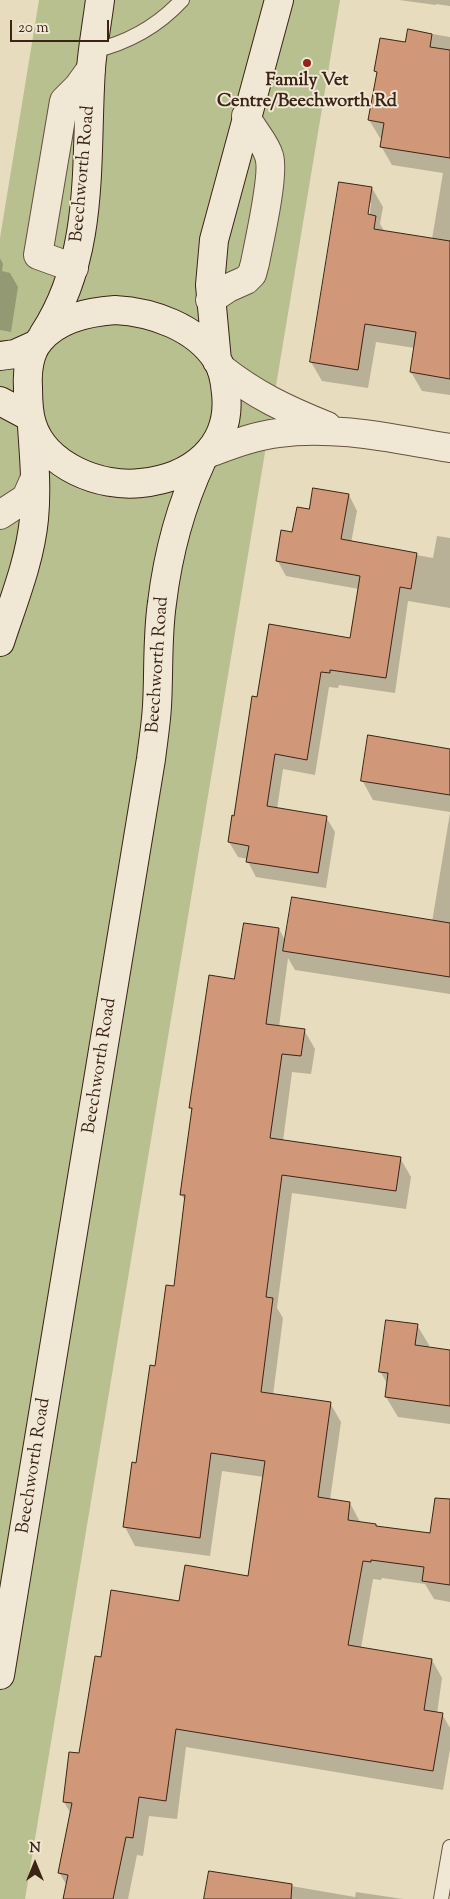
<!DOCTYPE html>
<html>
<head>
<meta charset="utf-8">
<style>
  body { margin:0 }
  #map { position:relative; width:450px; height:1899px; overflow:hidden; background:#e8dcbe; font-family:"Sorts Mill Goudy",serif }
  canvas { display:block }
  .north { position:absolute; left:10px; top:1839px; width:50px; height:50px; -webkit-text-stroke:4px #f0e8d5; paint-order:stroke; rotate:0deg; font-size:14px; font-weight:700; line-height:20px; text-align:center; color:#3b2415 }
  .north::after { content:''; display:block; margin:auto; width:18px; height:22px; background:#3b2415; clip-path:polygon(50% 0,100% 100%,50% 72%,0 100%) }
  .scale { position:absolute; left:10px; top:20px; width:99px; height:22px; box-sizing:border-box; border:2px solid #3b2415; border-top:0; padding-left:6px; font-size:15px; line-height:18px; white-space:nowrap; color:#3b2415; -webkit-text-stroke:4px #f0e8d5; paint-order:stroke }
</style>
</head>
<body>
<div id="map">
<canvas width="450" height="1899"></canvas>
<div class="north">N</div>
<div class="scale">20 m</div>
</div>
<script>
const g = document.querySelector('canvas').getContext('2d');
g.lineJoin = 'round';
function paint(path, color) {
  g.fillStyle = color;
  g.fill(path, 'evenodd');
}
function trace(path, color, width, dash) {
  g.strokeStyle = color;
  g.lineWidth = width;
  g.lineCap = dash ? 'butt' : 'round';
  g.setLineDash(dash || []);
  g.stroke(path);
}
function write(font, color, halo, rows, align = 'center') {
  g.font = font + ' "Sorts Mill Goudy",serif';
  g.lineWidth = 4;
  g.setLineDash([]);
  g.textBaseline = 'middle';
  g.strokeStyle = halo;
  g.fillStyle = color;
  for (const [text, x, y, turn = 0] of rows) {
    g.save();
    g.translate(x, y);
    g.rotate((+turn || 0) * Math.PI / 180);
    g.textAlign = isNaN(turn) ? turn : align;
    if (halo) g.strokeText(text, 0, 0);
    g.fillText(text, 0, 0);
    g.restore();
  }
}
paint(new Path2D(`
  M39 0H340L25 1899H0V238Z`), '#b8c090');
paint(new Path2D(`
  M399 0H450V6L436 4V5Z
  M409 30 450 37V395L422 391 411 372 415 348 376 342 368 388 322 381 311 362 372 188 383 207 380 224 385 232 432 239 443 173 392 165 381 146 383 139 380 138 369 120 378 74 376 71 406 43ZM369 203H371L369 221 366 220Z
  M0 258 3 264 2 271 10 273 18 287 11 332 0 330Z
  M349 495 357 511 351 543 433 558 437 536 450 538V608L408 601 395 693 339 685 338 688 329 687 315 775 283 769 277 809 326 817 335 832 326 888 256 877 248 862V859L238 857 229 842 258 699 351 639 359 589 286 576 277 560 293 534 310 511Z
  M450 750V812L373 800 362 780Z
  M450 813V994L295 970 288 958 279 1027 304 1030 315 1049 311 1074 292 1072 283 1141 400 1158 411 1177 406 1209 292 1193 277 1308 283 1318 273 1395 330 1403 341 1422 330 1500 350 1503 360 1522 376 1525 377 1527 430 1535 431 1522 450 1525V1602L434 1599 425 1584 382 1578 381 1580 373 1579 361 1648 432 1660 442 1678 437 1714H442L450 1728V1749L443 1790 186 1747 177 1819 149 1816 143 1856 137 1855 128 1899H64L67 1886 59 1872 71 1814 64 1802 80 1755 102 1658 180 1603 249 1577 264 1477 222 1471 210 1556 135 1546 125 1527 156 1367 175 1287 186 1202 181 1194 193 1112 190 1107 235 980 279 929 286 942 432 922Z
  M417 1325 429 1345V1349L450 1352V1424L398 1417 386 1397 388 1385 380 1371Z
  M210 1872 355 1897 356 1892 403 1899H206Z`), '#0003');
const building = new Path2D(`
  M408 29 432 34 430 47 450 50V158L380 147 384 123 368 120 377 72 374 71 380 38 405 42Z
  M339 182 372 187 368 214 376 216 374 229 450 241V379L410 372 416 332 365 324 358 370 310 362Z
  M313 488 349 494 341 539 417 553 411 589 400 587 386 678 330 670V673L321 672 307 760 275 754 267 806 327 816 318 873 246 862 249 846 228 842 232 815 234 816 252 696 257 697 269 624 350 638 360 576 276 561 281 530 292 532 297 507 309 509Z
  M368 735 450 749V795L361 781Z
  M292 897 450 923V977L283 951Z
  M244 923 279 928 266 1024 305 1029 301 1056 282 1054 270 1138 401 1157 396 1191 282 1175 266 1297 273 1298 261 1392 331 1402 318 1497 350 1502 348 1520 376 1524V1526L430 1533 435 1498 450 1499V1585L422 1581 424 1567 371 1560V1562L363 1561 348 1645 432 1659 424 1710 443 1713 433 1771 176 1729 166 1801 139 1797 133 1838 126 1837 113 1899H63L68 1875 58 1873 72 1803 63 1802 69 1752 79 1753 95 1656 101 1657 111 1590 179 1601 185 1565 248 1576 265 1461 211 1453 200 1538 123 1527 132 1462 136 1463 150 1365 155 1366 166 1285 174 1286 185 1195H180L192 1108H189L209 975 234 979Z
  M386 1320 418 1324 415 1345 450 1350V1406L385 1397 388 1373 379 1372Z
  M209 1871 292 1884 291 1899H204Z`);
paint(building, '#d09878');
trace(building, '#3b2415', 1);
const lane = new Path2D(`
  M93 51C127 43 158 26 182 0
  M441 1899 450 1847`);
const street = new Path2D(`
  M74 268 38 255 64 101 78 87 91 69
  M210 300 228 288 246 280 252 274 255 263C259 242 275 173 269 156 265 142 252 130 246 116
  M221 368C255 395 287 410 327 426
  M209 453C231 445 254 436 278 433 336 425 394 439 450 448
  M0 515 26 498 34 480`);
const secondary = new Path2D(`
  M115 310C152 312 196 327 217 360 223 369 225 382 226 393 232 447 191 478 141 483 101 488 45 466 32 424 28 412 28 399 28 387 27 372 29 352 40 340 58 318 88 312 115 310Z
  M43 335C96 255 85 159 91 68 93 45 97 23 100 0
  M0 356 15 354 35 345
  M217 361 210 285 214 240 279 0
  M0 401 30 417
  M0 642C13 602 30 561 34 519 37 489 34 457 32 426
  M0 1675 151 759C153 742 156 724 157 706 159 672 157 637 162 603 168 553 181 505 202 460`);
trace(lane, '#66523f', 16);
trace(street, '#66523f', 30);
trace(secondary, '#3b2415', 30);
trace(lane, '#f0e8d5', 14);
trace(street, '#f0e8d5', 28);
trace(secondary, '#f0e8d5', 28);
for (const [x, y, r, color] of [
  [307,63,5,"#8f2418"]
]) {
  const dot = new Path2D();
  dot.arc(x, y, r, 0, 2 * Math.PI);
  g.fillStyle = color;
  g.fill(dot);
  trace(dot, '#f0e8d5', 2);
}
write('bold 18px', '#3b2415', '#f0e8d5', [
  ["Family Vet",307,82],
  ["Centre/Beechworth Rd",307,103]
]);
write('18px', '#3b2415', '#f0e8d5', [
  ["Beechworth Road",84,174,-85],
  ["Beechworth Road",159,665,-86],
  ["Beechworth Road",101,1066,-81],
  ["Beechworth Road",35,1466,-81]
]);
</script>
</body>
</html>
